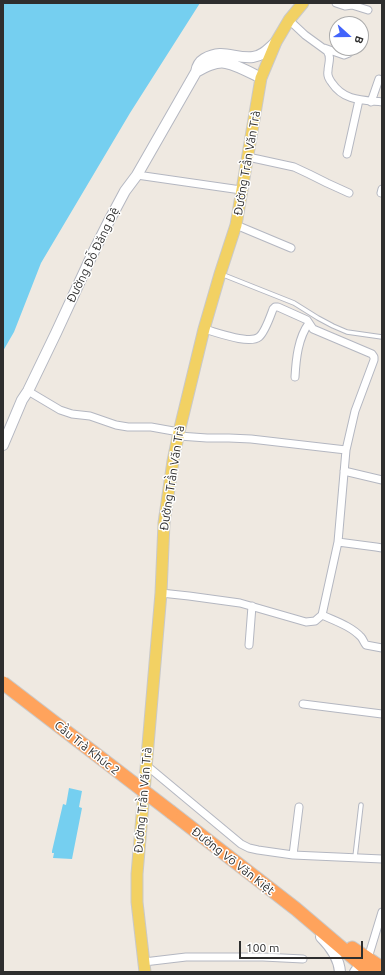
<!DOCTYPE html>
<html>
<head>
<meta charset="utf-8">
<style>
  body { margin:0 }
  #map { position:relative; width:385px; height:975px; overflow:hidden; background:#efe9e1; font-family:Ubuntu,sans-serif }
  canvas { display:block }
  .frame { position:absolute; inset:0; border:4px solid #2e2e2e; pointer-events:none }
  .north { position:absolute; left:329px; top:16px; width:40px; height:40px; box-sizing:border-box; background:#fff; border:1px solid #ababab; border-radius:50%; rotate:111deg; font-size:11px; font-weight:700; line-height:16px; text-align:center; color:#2e2e2e }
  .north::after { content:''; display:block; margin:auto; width:14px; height:18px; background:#4264fb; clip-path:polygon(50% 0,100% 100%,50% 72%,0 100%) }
  .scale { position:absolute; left:239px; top:941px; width:124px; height:18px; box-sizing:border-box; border:2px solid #2e2e2e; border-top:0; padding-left:5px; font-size:12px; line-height:14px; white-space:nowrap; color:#2e2e2e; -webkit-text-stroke:3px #fff; paint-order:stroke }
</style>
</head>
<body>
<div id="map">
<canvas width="385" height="975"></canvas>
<div class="frame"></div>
<div class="north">B</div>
<div class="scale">100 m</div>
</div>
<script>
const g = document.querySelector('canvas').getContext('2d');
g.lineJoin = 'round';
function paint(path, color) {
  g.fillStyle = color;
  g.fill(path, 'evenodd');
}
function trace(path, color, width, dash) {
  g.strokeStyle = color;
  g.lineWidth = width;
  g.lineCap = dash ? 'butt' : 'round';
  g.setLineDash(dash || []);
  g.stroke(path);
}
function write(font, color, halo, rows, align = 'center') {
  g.font = font + ' Ubuntu,sans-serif';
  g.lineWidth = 3;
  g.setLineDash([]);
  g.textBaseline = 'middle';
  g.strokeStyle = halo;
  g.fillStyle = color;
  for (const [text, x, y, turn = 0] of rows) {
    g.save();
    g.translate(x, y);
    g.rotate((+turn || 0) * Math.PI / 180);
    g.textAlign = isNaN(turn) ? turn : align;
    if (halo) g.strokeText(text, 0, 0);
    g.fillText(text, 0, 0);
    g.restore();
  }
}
paint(new Path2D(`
  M3 3H200L130 113 41 263 14 332 3 351Z
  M69 788 82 791 79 807 82 808 72 859 53 858 54 853H52V851L63 804 66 805Z`), '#75cff0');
const lane = new Path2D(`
  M221 274 294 303 318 318 333 326 347 332 382 337
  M355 857 361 805`);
const street = new Path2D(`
  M336 3 345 6 352 5 368 10
  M289 20 305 35 327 51C332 57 328 64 328 71 327 76 329 79 332 83 344 101 362 100 382 102
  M324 48 344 55 349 53 352 48
  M371 102 379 79
  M347 154 359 100
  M248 157 294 167 309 174 327 183 349 193
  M137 175 241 190
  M381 193 382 189
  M236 225 291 248
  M295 377C296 359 298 338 309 323
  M28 391 60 410 72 414 90 416 116 425 128 427H151L179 432
  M179 436 207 438H229L251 439 346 450
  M344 471 382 480
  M338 542 376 547 382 548
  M161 593 189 596 240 603 306 622 315 621 322 615 338 542 346 450 355 411 374 360V357L372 354 313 329 307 320 278 307H275L273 309C270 317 265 332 259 337 249 345 216 332 204 329
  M322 615C335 621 351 626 361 637 363 639 364 643 366 645L382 648
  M249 645 252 606
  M303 704 382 714
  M146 765 241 844 249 848 258 850 293 855 382 859
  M293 855 299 807
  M368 958 382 912
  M144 962 186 957H263L303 959`);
const secondary = new Path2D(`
  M196 72C205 67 216 61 226 63 237 65 251 73 261 78
  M3 445 22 400 28 391 56 333 93 253 109 221 125 191 137 175 196 72C197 66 199 62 204 59 223 48 234 59 253 57 263 56 269 48 276 42
  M321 937C331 947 339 958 340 972
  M355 972 365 959`);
const primary = new Path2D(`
  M145 972 137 902V874L161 593 164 523 173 461 179 432 204 329 220 274 236 225 261 78 276 42 289 20 303 3`);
const highway = new Path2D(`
  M171 812 296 909 370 972
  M352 948 382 968`);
trace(lane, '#b4b7c1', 5.5);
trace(street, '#b4b7c1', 9);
trace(secondary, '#b4b7c1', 12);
trace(primary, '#c9c9c9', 13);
trace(highway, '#c9c9c9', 15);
trace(lane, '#fff', 3.5);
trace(street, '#fff', 7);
trace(secondary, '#fff', 10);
trace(primary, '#f2d163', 11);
trace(highway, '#ffa35c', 13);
const highwayBridge = new Path2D(`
  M3 683 171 812`);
trace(highwayBridge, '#c9c9c9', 15, []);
trace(highwayBridge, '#ffa35c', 13);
write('12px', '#2e2e2e', '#fff', [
  ["Đường Trần Văn Trà",247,163,-80],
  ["Đường Đỗ Đăng Đệ",93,255,-64],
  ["Đường Trần Văn Trà",172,478,-81],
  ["Cầu Trà Khúc 2",87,748,38],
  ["Đường Trần Văn Trà",143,800,-85],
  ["Đường Võ Văn Kiệt",233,861,38]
]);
</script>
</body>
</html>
